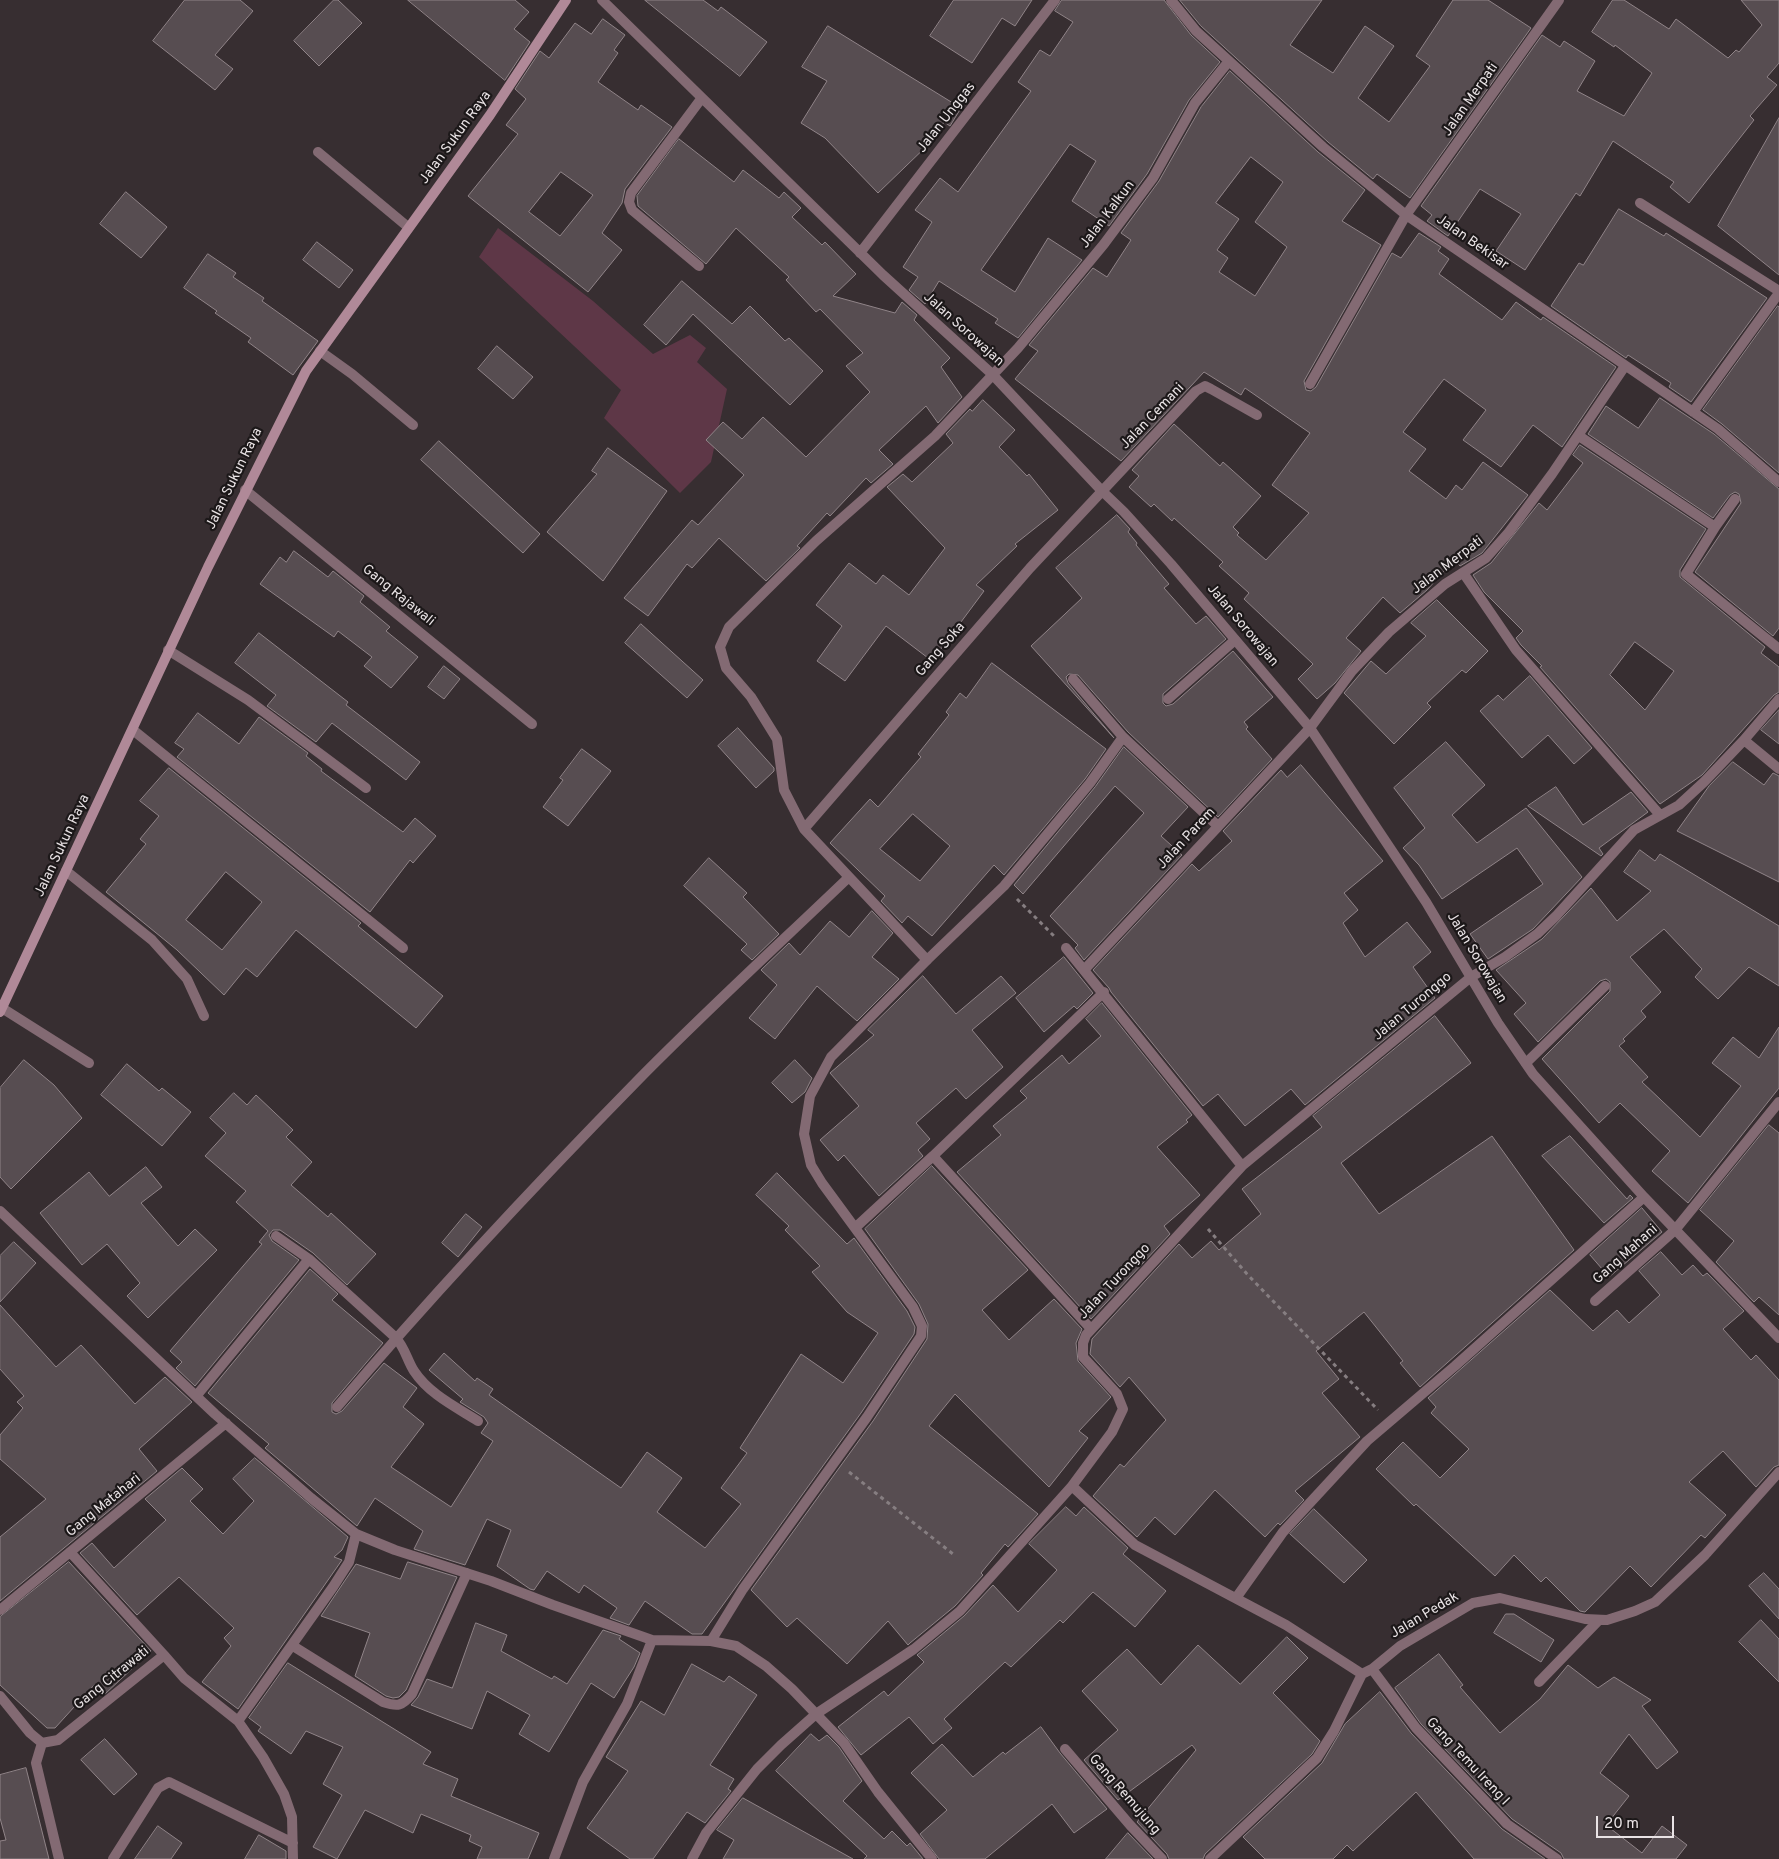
<!DOCTYPE html>
<html>
<head>
<meta charset="utf-8">
<style>
  body { margin:0 }
  #map { position:relative; width:1779px; height:1859px; overflow:hidden; background:#372e31; font-family:Overpass,sans-serif }
  canvas { display:block }
  .scale { position:absolute; left:1596px; top:1816px; width:78px; height:22px; box-sizing:border-box; border:2px solid #e9e3e5; border-top:0; padding-left:6px; font-size:15px; line-height:18px; white-space:nowrap; color:#e9e3e5; -webkit-text-stroke:4px #1c1819; paint-order:stroke }
</style>
</head>
<body>
<div id="map">
<canvas width="1779" height="1859"></canvas>
<div class="scale">20 m</div>
</div>
<script>
const g = document.querySelector('canvas').getContext('2d');
g.lineJoin = 'round';
function paint(path, color) {
  g.fillStyle = color;
  g.fill(path, 'evenodd');
}
function trace(path, color, width, dash) {
  g.strokeStyle = color;
  g.lineWidth = width;
  g.lineCap = dash ? 'butt' : 'round';
  g.setLineDash(dash || []);
  g.stroke(path);
}
function write(font, color, halo, rows, align = 'center') {
  g.font = font + ' Overpass,sans-serif';
  g.lineWidth = 4.5;
  g.setLineDash([]);
  g.textBaseline = 'middle';
  g.strokeStyle = halo;
  g.fillStyle = color;
  for (const [text, x, y, turn = 0] of rows) {
    g.save();
    g.translate(x, y);
    g.rotate((+turn || 0) * Math.PI / 180);
    g.textAlign = isNaN(turn) ? turn : align;
    if (halo) g.strokeText(text, 0, 0);
    g.fillText(text, 0, 0);
    g.restore();
  }
}
paint(new Path2D(`
  M498 228 593 301 653 354 690 335 706 348 697 362 727 389 711 462 680 493 604 418 621 390 479 257Z`), '#5e3747');
const building = new Path2D(`
  M185 0H240L253 11 215 55 233 69 215 90 153 41Z
  M334 0H338L362 23 319 66 294 41Z
  M408 0H515L529 12 514 29 530 42 505 80Z
  M645 0H703L718 11 721 7 767 42 740 76Z
  M954 0H1032L1015 26 1002 18 972 63 930 36Z
  M1062 0H1164L1191 35 1220 62 1189 100 1147 174 1109 226 1072 201 1096 161 1070 144 981 270 1015 292 1048 238 1082 260 1018 338 995 323 998 319 939 281 925 304 909 290 918 277 903 267 932 222 915 210 940 178 958 192 1031 91 1018 82 1040 50 1050 56 1073 22 1055 11Z
  M1180 0H1322L1290 45 1333 73 1365 26 1394 46 1358 98 1389 122 1430 66 1416 56 1453 0H1488L1531 28 1410 198 1377 174 1373 179 1328 142 1201 26Z
  M1613 0H1624L1669 29 1676 19 1728 58 1736 50 1739 52 1762 25 1741 0H1779V63L1767 77 1777 85 1750 116 1754 120 1689 203 1670 187 1674 182 1613 141 1580 196 1576 193 1525 270 1496 251 1521 214 1480 189 1448 236 1427 221 1432 215 1421 206 1542 35 1560 47 1564 41 1595 61 1577 91 1624 116 1652 73 1615 45 1614 47 1592 32Z
  M603 19 625 35 614 50 618 53 598 82 638 110 641 105 672 127 625 189 622 203 602 233 622 250 588 292 468 196 518 134 506 125 526 99 515 89 540 51 549 58 575 23 591 34ZM561 172 593 195 560 236 529 212Z
  M828 26 961 108 950 126 944 122 933 140 878 193 825 138 801 123 827 81 802 67Z
  M1230 71 1318 152 1365 190 1342 221 1381 245 1304 381 1306 390 1311 391 1316 387 1392 253 1401 258 1419 233 1441 247 1438 251 1449 259 1439 274 1502 320 1516 302 1541 320 1543 317 1616 367 1562 447 1533 425 1501 467 1463 440 1486 410 1444 379 1403 432 1426 449 1409 471 1446 499 1456 485 1462 490 1483 462 1528 495 1482 553 1460 566 1454 560 1427 590 1400 613 1383 597 1346 638 1361 651 1335 683 1317 699 1298 679 1313 664 1244 599 1249 593 1219 566 1223 562 1174 518 1172 521 1154 504 1151 507 1129 487 1139 476 1132 470 1174 424 1220 466 1223 462 1261 496 1233 527 1239 533 1237 535 1266 560 1309 513 1272 485 1310 433 1245 388 1241 395 1204 372 1121 461 1015 379 1038 351 1029 345 1093 268 1107 277 1131 240 1121 233 1159 181 1201 107ZM1251 157 1283 182 1255 222 1287 247 1255 296 1219 272 1228 258 1217 250 1239 219 1216 203Z
  M1779 118V275L1718 226Z
  M679 139 734 182 743 170 779 198 784 192 801 208 792 217 822 245 825 242 856 274 833 296 895 313 902 302 917 315 914 320 950 358 941 367 962 397 938 423 926 406 879 450 893 464 871 483 866 478 830 516 827 513 797 546 800 548 766 581 719 538 692 568 687 564 648 616 624 598 692 520 698 525 744 475 706 440 723 422 742 439 763 417 806 457 870 392 846 366 863 353 820 309 816 312 786 280 789 277 736 228 706 264 638 206 637 196Z
  M126 192 167 227 141 258 100 224Z
  M1619 209 1664 236 1666 233 1767 298 1691 402 1669 387 1671 383 1628 355 1626 358 1551 306 1579 263 1583 265Z
  M317 242 353 270 339 288 303 260Z
  M208 254 236 273 233 277 264 298 262 301 318 341 293 375 248 342 251 338 215 313 217 311 184 288Z
  M682 281 732 324 750 306 785 341 789 338 823 371 790 405 693 314 666 345 644 325Z
  M1778 306 1779 307V473L1722 424 1703 410Z
  M497 346 533 377 513 399 478 369Z
  M1660 398 1714 434 1779 489V628L1773 636 1695 572 1741 503 1739 494 1735 492 1730 495 1713 518 1588 434 1606 406 1638 428Z
  M983 400 1015 430 999 447 1027 476 1029 474 1058 510 1015 544 1017 546 976 585 984 591 932 661 886 626 845 681 817 661 842 626 816 605 849 563 876 584 883 575 909 595 945 548 887 487 903 474 912 482 953 443 946 434 970 409 972 411Z
  M439 441 540 534 523 553 421 460Z
  M1580 445 1706 529 1680 570V577L1765 647 1761 653 1779 667V692L1774 695 1702 775 1660 804 1540 667 1542 666 1521 645 1516 638 1523 631 1484 592 1473 575 1491 563 1539 503 1547 510 1583 463 1573 455ZM1635 642 1674 671 1645 710 1610 675Z
  M608 448 667 491 603 581 547 532 597 474 592 471Z
  M1117 515 1130 529 1128 532 1137 543 1136 545 1169 584 1164 588 1196 624 1206 616 1226 639 1163 694V703L1166 706 1173 704 1233 651 1273 697 1244 722 1248 727 1246 729 1272 759 1218 817 1128 732 1078 675 1069 674 1066 677 1068 683 1114 738 1031 646 1082 598 1056 568Z
  M294 551 328 577 333 571 364 596 360 602 390 627 386 631 418 657 391 688 364 666 372 657 338 631 334 637 260 584 280 557 286 562Z
  M1437 600 1488 651 1466 673 1462 670 1427 703 1431 707 1394 744 1344 693 1371 661 1386 674 1426 636 1411 623Z
  M641 624 703 680 687 698 625 643Z
  M259 633 348 702 346 705 420 762 406 780 332 723 316 742 267 706 276 695 235 663Z
  M992 663 1106 749 1085 779 1004 875 994 865 932 936 908 916 902 923 881 901 885 896 830 843 870 799 878 807 921 757 918 754 949 715 946 712 960 693 966 698ZM913 814 950 846 920 881 880 849Z
  M444 666 460 679 444 699 428 687Z
  M1530 676 1592 748 1574 764 1548 735 1522 758 1480 711 1498 695 1503 700Z
  M1779 710V744L1761 730Z
  M198 713 239 744 259 717 308 753 306 756 322 769 321 771 403 832 415 818 436 836 413 863 410 860 370 912 177 757 184 749 175 743Z
  M738 728 774 768V771L756 788 718 746Z
  M1446 742 1485 785 1452 815 1477 843 1526 808 1582 877 1533 929 1488 959 1470 934 1543 884 1517 848 1442 899 1419 865 1403 848 1425 828 1394 788Z
  M1124 747 1188 807 1161 836 1182 855 1084 960 1075 948 1078 945 1050 916 1144 813 1115 786 1023 894 1014 885 1095 787Z
  M582 749 611 771 568 826 543 807 563 780 560 778Z
  M1733 762 1764 785 1773 773 1779 776V882L1677 831 1709 786Z
  M1301 765 1383 861 1344 893 1358 910 1343 923 1365 957 1407 922 1431 952 1413 967 1435 998 1305 1105 1291 1089 1245 1126 1218 1094 1203 1106 1111 992 1109 988 1093 970 1192 864 1199 871 1232 841 1223 831 1281 770 1287 777Z
  M169 768 361 923 358 926 443 996 416 1028 296 930 257 977 246 968 224 995 177 950 106 892 146 844 140 839 159 816 140 801ZM226 872 262 902 222 950 186 920Z
  M1556 787 1583 825 1631 792 1648 812 1599 848 1603 854 1601 856 1528 806Z
  M1640 850 1655 861 1660 854 1779 926V986L1749 967 1718 999 1695 977 1702 969 1664 929 1630 957 1661 992 1641 1011 1646 1017 1623 1039 1625 1041 1619 1046 1648 1077 1642 1082 1700 1137 1741 1086 1712 1063 1733 1037 1759 1058 1779 1027V1088L1688 1203 1652 1171 1670 1151 1620 1103 1599 1123 1542 1059 1610 991V982L1606 979 1600 981 1538 1042 1514 1014 1526 1003 1496 970 1542 939 1591 888 1617 921 1651 891 1624 872Z
  M709 858 747 893 743 897 779 934 752 960 741 950 747 944 684 886Z
  M872 911 893 933 872 957 899 979 857 1021 817 986 775 1039 749 1018 777 985 761 970 789 943 800 955 830 921 849 937Z
  M1064 957 1093 993 1077 1009 1074 1006 1044 1032 1016 998Z
  M923 976 956 1014 1001 976 1016 993 972 1030 1003 1067 966 1099 956 1088 916 1123 930 1139 918 1150 923 1156 879 1196 844 1155 838 1161 820 1140 859 1106 830 1073 874 1035 868 1030Z
  M1102 1003 1192 1115 1186 1120 1188 1122 1157 1147 1200 1195 1164 1226 1170 1234 1091 1319 957 1172 1001 1135 993 1126 1027 1098 1020 1091 1062 1055 1069 1064 1101 1036 1086 1019Z
  M1435 1016 1471 1063 1341 1163 1379 1214 1492 1136 1574 1250 1420 1387 1400 1363 1403 1361 1364 1312 1316 1351 1339 1379 1322 1393 1360 1437 1295 1491 1304 1500 1280 1525 1278 1523 1265 1537 1215 1490 1175 1535 1155 1517 1137 1537 1093 1496 1120 1464 1124 1467 1166 1420 1129 1377 1120 1387 1090 1354 1092 1339 1179 1244 1192 1258 1211 1241 1219 1250 1261 1214 1242 1189 1322 1127 1313 1116Z
  M24 1060 54 1085 82 1118 11 1189 0 1177V1088Z
  M795 1060 812 1078 805 1092 792 1103 772 1083Z
  M127 1064 159 1091 162 1088 191 1112 162 1146 101 1095Z
  M234 1093 247 1105 256 1095 293 1130 286 1137 312 1162 291 1185 328 1217 331 1213 376 1254 347 1285 313 1253 280 1230H273L269 1235 272 1241 299 1260 195 1386 176 1368 182 1362 170 1351 262 1244 259 1242 268 1231 236 1202 246 1191 205 1156 226 1133 210 1118Z
  M1769 1125 1779 1133V1315L1759 1297 1754 1302 1716 1262 1734 1241 1700 1210Z
  M1570 1136 1627 1199 1630 1195 1633 1198 1604 1223 1542 1156Z
  M932 1166 1028 1270 982 1310 1009 1340 1054 1299 1082 1329 1076 1343 1078 1361 1111 1397 1079 1431 1088 1438 1049 1487 955 1394 929 1426 1038 1514 1008 1547 1005 1544 981 1573 983 1575 955 1606 910 1643 908 1645 888 1621 847 1664 797 1618 787 1627 751 1590 873 1421 927 1339 928 1324 919 1304 865 1229Z
  M146 1167 162 1187 141 1203 178 1246 195 1229 217 1250 148 1318 127 1296 140 1283 107 1244 82 1265 40 1213 89 1172 109 1196Z
  M777 1173 847 1244 854 1238 907 1311 915 1327 914 1334 861 1413 702 1634H692L645 1601 629 1625 610 1618 617 1608 584 1585 579 1593 547 1571 534 1590 530 1589 497 1566 511 1530 487 1519 465 1565 414 1549 423 1531 375 1498 357 1526 265 1448 269 1444 208 1393 310 1269 338 1294 332 1300 383 1343 332 1403V1412L336 1414 342 1411 384 1363 417 1388 403 1407 424 1424 391 1467 451 1507 493 1441 481 1433 488 1423 484 1417 460 1402 463 1399 429 1370 444 1353 475 1381 477 1378 493 1389 489 1395 621 1488 647 1452 682 1478 657 1512 705 1548 741 1504 721 1488 747 1453 740 1448 801 1354 843 1383 878 1333 847 1312 812 1272 820 1266 785 1230 789 1226 756 1195Z
  M1642 1208 1662 1232 1609 1277 1590 1255Z
  M466 1214 482 1227 458 1257 442 1243Z
  M14 1242 36 1263 0 1302V1256Z
  M1661 1252 1682 1275 1693 1265 1703 1276 1707 1273 1744 1311 1723 1329 1751 1360 1756 1355 1779 1380V1465L1774 1467 1756 1487 1723 1451 1689 1482 1726 1515 1705 1538 1701 1535 1651 1587 1630 1566 1585 1612 1580 1611 1546 1577 1541 1582 1514 1555 1495 1576 1416 1504 1414 1506 1376 1469 1403 1442 1440 1478 1469 1449 1431 1413 1436 1407 1428 1398 1550 1290 1593 1331 1617 1310 1629 1323 1660 1295 1639 1271Z
  M0 1305 56 1367 81 1345 135 1404 165 1377 192 1402 139 1449 157 1471 0 1601V1537L46 1499 0 1459V1435L23 1408 17 1402 24 1396 0 1369Z
  M255 1458 348 1537 342 1550 334 1557 342 1560 238 1709 202 1682 231 1646 224 1638 234 1628 179 1577 137 1615 80 1553 92 1543 114 1568 166 1520 145 1499 182 1468 203 1489 190 1501 223 1534 254 1501 233 1479Z
  M1066 1507 1076 1516 1084 1507 1128 1548 1123 1554 1166 1591 1135 1627 1093 1592 1063 1623 1060 1620 1011 1667 1005 1662 944 1719 952 1728 933 1744 909 1717 861 1755 838 1727 884 1691 888 1696 924 1662 917 1655 964 1616 993 1585 1018 1612 1057 1570 1029 1544Z
  M1314 1509 1367 1560 1344 1583 1290 1534Z
  M69 1562 151 1651 105 1694 95 1684 55 1728H47L0 1685V1617Z
  M408 1562 457 1577 406 1690 399 1697 393 1698 386 1696 355 1676 370 1633 321 1616 356 1564 400 1579Z
  M1764 1573 1779 1589V1619L1749 1586Z
  M1506 1614H1514L1554 1640 1541 1662 1494 1633Z
  M1761 1620 1779 1639V1682L1739 1642Z
  M476 1623 507 1635 501 1651 552 1679 554 1676 567 1684 603 1630 621 1636 619 1639 640 1653 634 1667 614 1698 591 1683 549 1752 519 1734 530 1715 487 1691 472 1729 411 1705 418 1697 427 1679 452 1688Z
  M1287 1637 1308 1658 1273 1693 1320 1741 1312 1754 1205 1854 1203 1859H1169L1167 1854 1137 1822 1196 1750 1192 1745 1118 1800 1084 1760 1118 1730 1082 1691 1127 1649 1161 1685 1198 1645 1240 1684Z
  M1439 1654 1463 1685 1460 1687 1500 1733 1540 1699 1568 1665 1598 1688 1614 1677 1651 1700 1642 1706 1678 1752 1657 1769 1629 1734 1600 1773 1629 1796 1606 1825 1642 1853 1662 1826 1687 1845 1676 1859H1564L1561 1853 1512 1819 1421 1724 1395 1688Z
  M288 1663 431 1752 423 1764 458 1779 451 1796 539 1833 528 1859H477L482 1847 469 1841 471 1835 421 1814 413 1833 365 1810 337 1859 313 1847 342 1795 323 1784 343 1747 306 1731 291 1754 258 1731 261 1727 249 1718Z
  M692 1664 724 1682 729 1676 757 1695 710 1765 734 1779 728 1789 731 1791 705 1823 687 1812 653 1859H630L587 1828 628 1771 606 1757 641 1701 664 1715Z
  M1380 1692 1411 1733 1502 1829 1545 1859H1474L1416 1792 1353 1851 1347 1845 1333 1859H1265L1243 1837 1322 1763 1345 1724Z
  M1041 1727 1060 1753 1107 1809 1074 1833 1052 1804 985 1859H939L920 1834 947 1810 911 1773 942 1744 973 1777 1003 1752 1005 1754Z
  M811 1734 819 1741 827 1735 839 1747 862 1781 843 1801 884 1839 892 1831 907 1846 910 1843 923 1859H864L867 1856 776 1771Z
  M105 1739 137 1774 114 1795 81 1760Z
  M26 1768 49 1859H0V1841L6 1840 0 1818V1775Z
  M743 1798 853 1859H723L734 1840 717 1830Z
  M158 1826 182 1843 171 1859H135Z
  M1128 1833 1153 1859H1106Z
  M259 1835 286 1851V1859H245Z`);
paint(building, '#574d51');
trace(building, '#908488', 1);
trace(new Path2D(`
  M1017 899 1055 937
  M1208 1229 1247 1274 1378 1410
  M849 1472 953 1554`), '#867e81', 3, [4, 4]);
trace(new Path2D(`
  M318 152 408 227
  M320 351 352 374 413 425
  M168 650 248 700 366 788
  M1073 679 1123 737 1218 826
  M1168 699 1235 640
  M927 960 1004 886 1090 783 1123 737
  M2 1008 89 1063
  M1526 1063 1605 986`), '#836a73', 10);
trace(new Path2D(`
  M602 0 883 275 992 374 1101 490 1124 512 1171 564 1310 728 1426 902 1498 1023 1533 1074 1644 1197 1779 1338
  M1171 0 1196 31 1229 61 1323 147 1406 215 1718 429 1779 482
  M1640 203 1779 291
  M860 253 1055 0
  M699 266 632 210 629 202 631 193 701 99
  M1310 384 1406 215 1559 0
  M1693 412 1779 293
  M1579 436 1715 527 1686 574 1779 649
  M245 490 532 724
  M1715 527 1735 499
  M1464 574 1516 650 1660 815
  M133 730 403 948
  M1744 740 1779 699
  M804 829 1030 568 1196 391 1205 386 1211 389 1257 415
  M66 871 152 940 187 979 204 1016
  M1066 948 1242 1166
  M1085 969 1310 728 1352 671 1389 632 1445 584 1486 558 1509 532 1552 474 1625 366
  M0 1211 215 1414 311 1498 356 1534 395 1550 491 1581 553 1605 652 1640 711 1641 736 1646 766 1666 792 1689 844 1743 878 1792 932 1859
  M856 1227 933 1156
  M276 1236 309 1259 396 1338C405 1348 407 1360 414 1371 429 1394 456 1407 478 1421
  M1595 1301 1675 1230 1779 1102
  M1091 1329 933 1156 1104 992
  M197 1395 309 1259
  M337 1407C433 1294 535 1185 639 1079 707 1010 779 944 849 877
  M70 1552 164 1655
  M1236 1598 1283 1532 1367 1441 1455 1366 1644 1197
  M0 1610 226 1423
  M711 1641 743 1589 867 1417 921 1336 922 1326 913 1307 822 1183 811 1165 804 1134 810 1096 831 1057 927 960 804 829 784 790 777 739 751 697 726 668 720 647 729 627 816 541 935 436 1018 348 1104 244 1153 178 1195 103 1229 61
  M293 1646 383 1702C398 1707 402 1706 412 1694L467 1573
  M1372 1669 1416 1728 1507 1824 1557 1859
  M1362 1674 1286 1625 1135 1545 1072 1486 1112 1432 1123 1409 1117 1394 1083 1357V1343L1086 1335 1242 1166 1471 977 1505 957 1537 934 1557 915 1634 830 1679 805 1704 782 1744 740 1779 769
  M1539 1682 1599 1620
  M0 1696 30 1733 42 1743 58 1740 164 1655 184 1678 238 1721 263 1757 284 1794 292 1817 293 1859
  M238 1721 333 1587 349 1562 356 1534
  M42 1743 36 1763 59 1859
  M1065 1749 1130 1825 1162 1859
  M113 1859 158 1788 169 1782 293 1843
  M554 1859 583 1782 627 1704 652 1640
  M692 1859 706 1833 757 1769 781 1745 816 1714 914 1649 960 1611 1072 1486
  M1210 1859 1317 1758 1334 1731 1362 1674 1372 1669 1400 1646 1473 1603 1500 1598 1585 1619 1607 1620 1635 1611 1655 1602 1705 1555 1779 1472`), '#836a73', 10);
trace(new Path2D(`
  M0 1012 208 567 306 371 490 115 566 0`), '#b08998', 10);
write('14px', '#e9e3e5', '#1c1819', [
  ["Jalan Merpati",1471,100,-55],
  ["Jalan Unggas",947,118,-52],
  ["Jalan Sukun Raya",456,138,-54],
  ["Jalan Kalkun",1108,215,-53],
  ["Jalan Bekisar",1472,243,35],
  ["Jalan Sorowajan",963,330,42],
  ["Jalan Cemani",1153,417,-46],
  ["Jalan Sukun Raya",235,479,-64],
  ["Jalan Merpati",1448,566,-37],
  ["Gang Rajawali",398,596,39],
  ["Jalan Sorowajan",1242,626,50],
  ["Gang Soka",941,650,-49],
  ["Jalan Parem",1187,839,-47],
  ["Jalan Sukun Raya",63,846,-65],
  ["Jalan Sorowajan",1476,958,59],
  ["Jalan Turonggo",1413,1007,-40],
  ["Gang Mahani",1626,1255,-42],
  ["Jalan Turonggo",1115,1282,-47],
  ["Gang Matahari",104,1506,-39],
  ["Jalan Pedak",1425,1616,-31],
  ["Gang Citrawati",112,1679,-39],
  ["Gang Temu Ireng I",1467,1762,47],
  ["Gang Remujung",1124,1795,49]
]);
</script>
</body>
</html>
